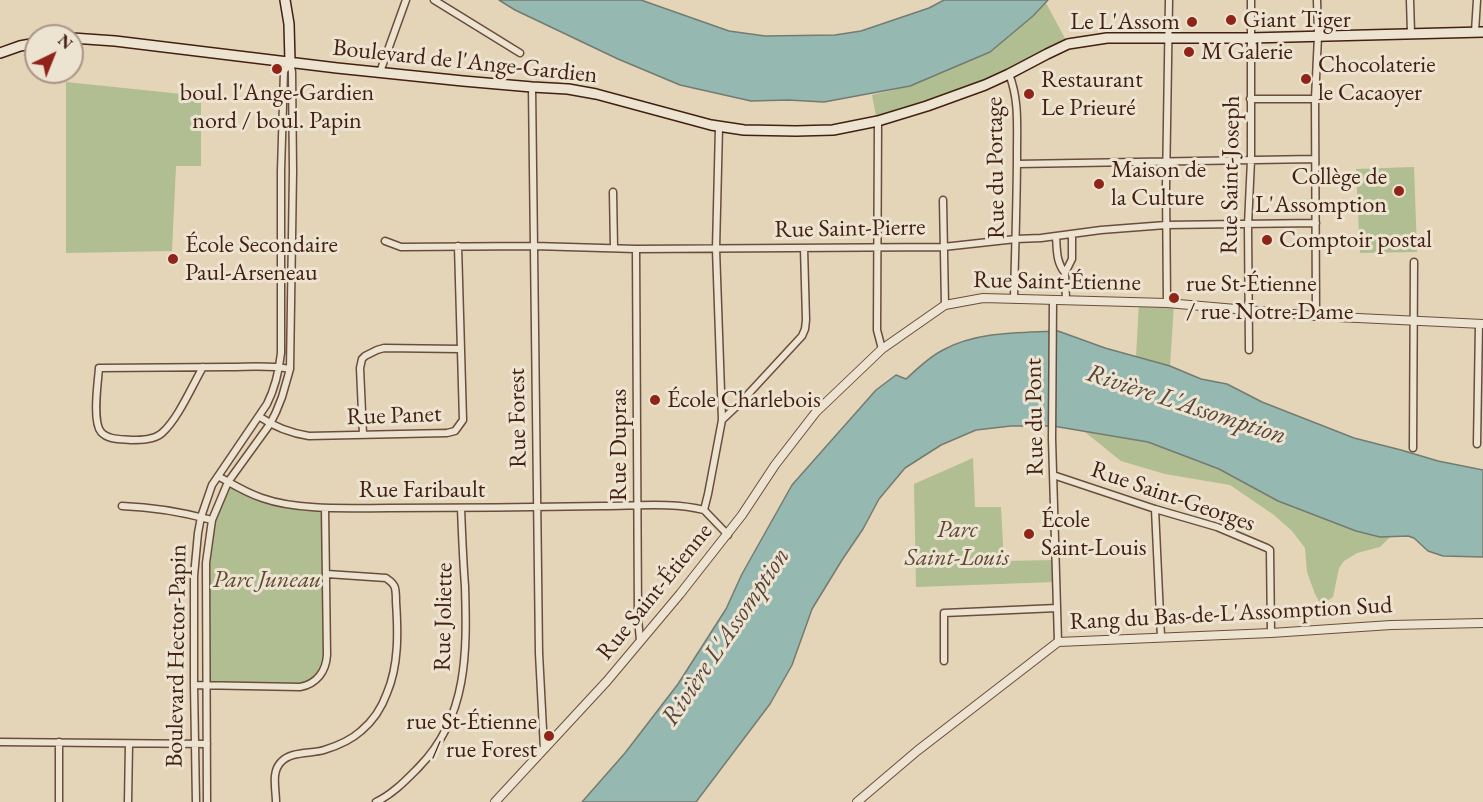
<!DOCTYPE html>
<html>
<head>
<meta charset="utf-8">
<style>
  body { margin:0 }
  #map { position:relative; width:1483px; height:802px; overflow:hidden; background:#e4d4b8; font-family:"EB Garamond",serif }
  canvas { display:block }
  .north { position:absolute; left:24px; top:24px; width:60px; height:60px; box-sizing:border-box; background:#ede3d1; border:2px solid #a99585; border-radius:50%; rotate:43deg; font-size:16px; font-weight:700; line-height:24px; text-align:center; color:#432012 }
  .north::after { content:''; display:block; margin:auto; width:21px; height:27px; background:#8f2418; clip-path:polygon(50% 0,100% 100%,50% 72%,0 100%) }
</style>
</head>
<body>
<div id="map">
<canvas width="1483" height="802"></canvas>
<div class="north">N</div>
</div>
<script>
const g = document.querySelector('canvas').getContext('2d');
g.lineJoin = 'round';
function paint(path, color) {
  g.fillStyle = color;
  g.fill(path, 'evenodd');
}
function trace(path, color, width, dash) {
  g.strokeStyle = color;
  g.lineWidth = width;
  g.lineCap = dash ? 'butt' : 'round';
  g.setLineDash(dash || []);
  g.stroke(path);
}
function write(font, color, halo, rows, align = 'center') {
  g.font = font + ' "EB Garamond",serif';
  g.lineWidth = 6;
  g.setLineDash([]);
  g.textBaseline = 'middle';
  g.strokeStyle = halo;
  g.fillStyle = color;
  for (const [text, x, y, turn = 0] of rows) {
    g.save();
    g.translate(x, y);
    g.rotate((+turn || 0) * Math.PI / 180);
    g.textAlign = isNaN(turn) ? turn : align;
    if (halo) g.strokeText(text, 0, 0);
    g.fillText(text, 0, 0);
    g.restore();
  }
}
paint(new Path2D(`
  M1046 3 1068 44 1009 74 877 121 872 95 910 86 990 52 1033 16Z
  M66 82 201 96V166H176L172 251 66 253Z
  M1414 167 1417 252 1360 253 1356 169Z
  M1139 303 1174 304 1170 366 1136 357Z
  M1085 432 1148 442 1219 469 1278 501 1356 531 1380 537 1391 536 1380 547 1357 553 1344 561 1339 568 1333 597 1321 605 1315 594 1307 572 1305 548 1292 531 1274 515 1230 485 1165 474 1121 461Z
  M973 458 975 507H1001L1004 561 1055 560V582L916 587 914 484Z
  M228 482 263 499 325 508 326 664 307 686H207L206 586 212 520Z`), '#b0be92');
const water = new Path2D(`
  M499 0H641L729 31 765 36 835 35 861 31 929 8 944 0H1048L1033 16 990 52 910 86 824 102 788 100 751 101 680 85 618 59 515 10Z
  M1058 331 1105 348 1170 366 1201 379 1227 384 1262 402 1354 438 1401 450 1438 461 1483 470V557L1443 556 1428 551 1414 538 1408 536 1380 537 1356 531 1278 501 1219 469 1148 442 1053 426H1011L976 430 941 445 905 468 879 499 863 529 842 560 812 609 792 665 770 704 696 802H582L625 753 678 684 726 609 742 574 792 485 876 390 896 375 906 379C917 369 929 357 943 350 978 331 1020 333 1058 331Z`);
paint(water, '#95b8b0');
trace(water, '#747b71', 1.5);
const minor = new Path2D(`
  M434 0 520 53
  M1410 0 1411 33
  M1475 32 1477 0
  M380 72 406 0
  M1009 74C1019 99 1017 125 1017 151 1017 200 1015 250 1014 299
  M532 87 539 653 544 749
  M1250 99H1315
  M878 121 877 330 882 349
  M1017 164 1315 159
  M613 192 614 248
  M943 200 945 305
  M1056 236C1057 250 1056 262 1065 273
  M385 241 401 247 534 246 636 249 943 247 1016 239 1041 238 1101 230 1166 225 1316 223
  M636 249 638 619 640 640
  M1053 300 1052 439 1058 642
  M1066 300 1065 273 1072 259V234
  M1167 303 1166 186 1169 0
  M1316 316 1315 99 1318 36 1317 0
  M1249 350 1248 225 1251 160V0
  M203 367C192 386 178 419 162 433 154 440 141 440 131 440 121 439 108 440 101 432 92 421 98 382 99 368 142 368 186 367 229 367 249 367 270 365 290 369
  M260 417C276 428 290 433 309 436L447 433 455 431 463 420 458 246
  M722 420 740 403 802 336 805 329 806 320 804 248
  M363 434 360 368 362 359 365 356 377 350 384 348 460 349
  M1477 444 1479 324
  M1413 448 1414 262
  M1053 475 1155 509 1217 527 1267 548 1270 550 1271 633
  M218 476C232 484 246 493 262 498 299 511 350 508 389 508 461 508 532 507 604 506 635 506 674 502 704 510
  M122 506C152 507 182 512 212 520
  M1155 509 1161 637
  M704 510 708 494 722 420 716 249 719 127
  M704 510 728 535
  M944 661V613L1057 608
  M194 685 300 687C317 684 326 671 327 655L325 508
  M0 742 207 744
  M59 742V802
  M128 802 129 744
  M196 802 194 685V576L198 533 201 517 212 485 267 404C275 388 279 371 281 353V171L284 71 290 62
  M207 802 206 563 212 520 228 482 270 424 276 412 282 397 290 369 293 171 292 72 290 62
  M276 802C276 789 271 772 281 762 291 751 311 754 324 750 337 746 351 740 361 731 373 721 382 707 387 693 399 665 398 631 396 602 396 598 396 592 395 588 394 583 389 580 386 578L327 574
  M376 802C393 794 406 780 419 767 468 717 467 652 465 586 463 560 462 534 461 508`);
const tertiary = new Path2D(`
  M495 802 607 681 680 594 742 515 775 465 816 412 882 349 945 305 983 298 1167 303 1316 316 1483 324
  M857 802 917 751 1058 642 1271 633 1391 625 1483 623`);
const secondary = new Path2D(`
  M285 0 289 24 290 62
  M72 38 115 41 337 68 463 81 532 87 568 89 596 94 711 125 744 130 796 131 833 130 878 121 927 106 985 85 1009 74 1047 54 1068 44 1107 38H1250L1483 32
  M0 53 20 46 36 43`);
trace(minor, '#6b4d3c', 9);
trace(tertiary, '#6b4d3c', 10);
trace(secondary, '#432012', 12);
trace(minor, '#ede3d1', 6);
trace(tertiary, '#ede3d1', 8);
trace(secondary, '#ede3d1', 9);
for (const [x, y, r, color] of [
  [1231,20,6,"#8f2418"],
  [1192,22,6,"#8f2418"],
  [1189,52,6,"#8f2418"],
  [277,69,6,"#8f2418"],
  [1306,79,6,"#8f2418"],
  [1029,94,6,"#8f2418"],
  [1099,184,6,"#8f2418"],
  [1399,191,6,"#8f2418"],
  [1267,240,6,"#8f2418"],
  [173,259,6,"#8f2418"],
  [1174,298,6,"#8f2418"],
  [655,400,6,"#8f2418"],
  [1029,534,6,"#8f2418"],
  [549,736,6,"#8f2418"]
]) {
  const dot = new Path2D();
  dot.arc(x, y, r, 0, 2 * Math.PI);
  g.fillStyle = color;
  g.fill(dot);
  trace(dot, '#ede3d1', 2);
}
write('24px', '#432012', '#ede3d1', [
  ["Giant Tiger",1243,20],
  ["Le L'Assom",1180,22,"right"],
  ["M Galerie",1201,52],
  ["Chocolaterie",1318,65],
  ["le Cacaoyer",1318,93],
  ["Restaurant",1041,80],
  ["Le Prieuré",1041,108],
  ["boul. l'Ange-Gardien",277,93,"center"],
  ["nord / boul. Papin",277,121,"center"],
  ["Maison de",1111,170],
  ["la Culture",1111,198],
  ["Collège de",1387,177,"right"],
  ["L'Assomption",1387,205,"right"],
  ["Comptoir postal",1279,240],
  ["École Secondaire",185,245],
  ["Paul-Arseneau",185,273],
  ["rue St-Étienne",1186,284],
  ["/ rue Notre-Dame",1186,312],
  ["École Charlebois",667,400],
  ["École",1041,520],
  ["Saint-Louis",1041,548],
  ["rue St-Étienne",537,722,"right"],
  ["/ rue Forest",537,750,"right"]
], 'left');
write('24px', '#432012', '#ede3d1', [
  ["Boulevard de l'Ange-Gardien",465,62,6],
  ["Rue du Portage",996,168,-91],
  ["Rue Saint-Joseph",1231,175,-89],
  ["Rue Saint-Pierre",850,229,-1],
  ["Rue Saint-Étienne",1057,282,1],
  ["Rue Panet",394,416,-2],
  ["Rue du Pont",1035,417,-91],
  ["Rue Forest",518,418,-91],
  ["Rue Dupras",619,445,-90],
  ["Rue Faribault",422,490],
  ["Rue Saint-Georges",1173,497,19],
  ["Rue Saint-Étienne",655,592,-51],
  ["Rang du Bas-de-L'Assomption Sud",1231,614,-3],
  ["Rue Joliette",444,617,-89],
  ["Boulevard Hector-Papin",177,656,-89]
]);
write('italic 24px', '#5e4832', '#ede3d1', [
  ["Parc",957,530],
  ["Saint-Louis",957,558],
  ["Parc Juneau",267,580]
]);
write('italic 26px', '#58463a', '#ede3d1', [
  ["Rivière L'Assomption",1186,405,18],
  ["Rivière L'Assomption",726,637,-56]
]);
</script>
</body>
</html>
